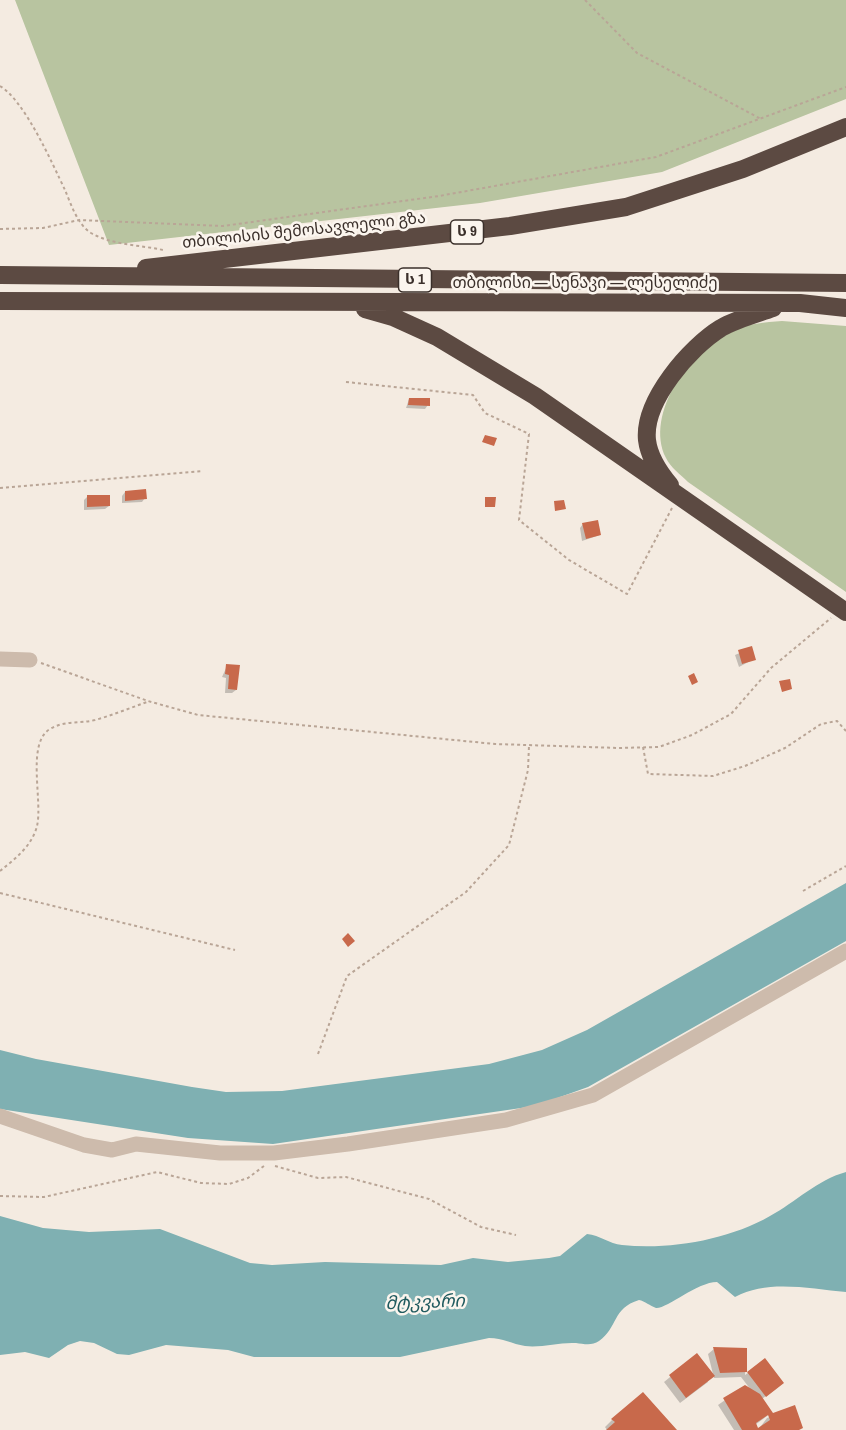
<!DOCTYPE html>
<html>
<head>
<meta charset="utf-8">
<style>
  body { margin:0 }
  canvas { display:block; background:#f4ebe1 }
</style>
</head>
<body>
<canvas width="846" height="1430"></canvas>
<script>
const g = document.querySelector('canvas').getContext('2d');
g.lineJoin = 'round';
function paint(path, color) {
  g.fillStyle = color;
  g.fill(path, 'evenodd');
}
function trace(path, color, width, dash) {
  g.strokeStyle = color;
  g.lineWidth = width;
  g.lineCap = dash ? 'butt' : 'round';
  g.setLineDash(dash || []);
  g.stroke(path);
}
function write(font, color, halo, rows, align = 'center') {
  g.font = font + ' "Archivo Narrow","Noto Sans Georgian",sans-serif';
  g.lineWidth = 5;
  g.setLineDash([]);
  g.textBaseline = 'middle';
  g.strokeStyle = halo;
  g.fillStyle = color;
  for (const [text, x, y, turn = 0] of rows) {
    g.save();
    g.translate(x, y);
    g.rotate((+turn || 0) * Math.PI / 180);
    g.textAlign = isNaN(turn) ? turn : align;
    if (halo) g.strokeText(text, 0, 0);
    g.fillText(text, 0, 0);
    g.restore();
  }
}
paint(new Path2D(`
  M15 0H846V99L662 172 480 203 109 245Z
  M782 321 846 326V592L688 482C681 475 670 467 666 458 644 414 691 348 732 330 748 324 765 322 782 321Z`), '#b8c4a0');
paint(new Path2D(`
  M846 883V941L588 1087 535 1106 273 1144 188 1138 0 1109V1050L36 1059 192 1087 226 1092 282 1091 489 1064 542 1050 587 1030Z
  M846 1172V1292C810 1289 768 1279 735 1297L717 1282C697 1282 667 1309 656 1308 650 1306 645 1301 639 1300 612 1308 618 1328 599 1341 592 1346 584 1344 576 1343 559 1342 542 1348 525 1346 512 1344 503 1338 489 1338L400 1357H254L228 1350 166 1345 129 1355 117 1354 94 1343 80 1341 68 1345 49 1358 25 1352 0 1355V1216L43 1228 89 1232 160 1229 250 1263 272 1265 325 1262 441 1265 473 1258 508 1262 549 1258 560 1256 587 1234C600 1235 609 1244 622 1245 670 1250 728 1240 770 1216 796 1202 817 1180 846 1172Z`), '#7fb0b2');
paint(new Path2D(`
  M409 399 428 405 425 409 406 408Z
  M125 492 145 498 142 502 122 503V496Z
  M88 496 109 506 105 509 84 510V500Z
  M583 524 600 535 582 541 580 528Z
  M751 648 754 659 739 667 735 655Z
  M227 666 236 690 232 693H225L226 678 222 677Z
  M714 1349 746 1350 745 1375 765 1360 776 1388 762 1399 771 1413 755 1425 757 1430H734L718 1405 745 1386 751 1390 741 1377 714 1378 708 1354Z
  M697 1355 708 1382 680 1403 664 1382Z
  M794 1407 799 1430H758L767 1418Z
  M612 1420 675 1430H607L605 1427Z`), '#0003');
paint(new Path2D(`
  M409 398H430V406L408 405Z
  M485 435 497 438 494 446 482 442Z
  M146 489 147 499 125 501V491Z
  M87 495H110V506L87 507Z
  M485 497H496L495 507H485Z
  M564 500 566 509 555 511 554 501Z
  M598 520 601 535 586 539 582 523Z
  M752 646 756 660 742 664 738 650Z
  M226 664 240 665 237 690 228 689 229 675 225 674Z
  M694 673 698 682 692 685 688 676Z
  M790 679 792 689 782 692 779 681Z
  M348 933 355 941 348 947 342 939Z
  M713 1347 747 1348V1372L720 1373Z
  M697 1353 715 1376 686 1398 669 1375Z
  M765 1358 784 1383 766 1397 747 1372Z
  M745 1385 760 1394 773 1413 795 1405 803 1428 799 1430H742L723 1398ZM768 1415 770 1420 758 1428 756 1423Z
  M643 1392 677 1430H606L615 1422 611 1419Z`), '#c8694b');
trace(new Path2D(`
  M585 0 637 53 761 119
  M0 86C25 101 52 163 65 190 71 204 77 224 91 233 112 245 140 245 163 250
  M0 229 43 228 79 220 223 226 439 196 656 157 846 87
  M346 382 473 395 485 413 529 434 519 520 569 560 627 594 672 508
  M0 488 203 471
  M41 663 148 701 198 715 495 744 619 748 659 747 692 735 731 714 771 668 831 618
  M643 747 648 774 713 776 745 766 785 748 821 724 837 721 846 731
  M0 871C15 859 32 846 37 826 43 801 26 743 50 729 65 720 79 724 95 720 113 715 130 708 147 702
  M803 891 846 866
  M0 893 235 950
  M318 1054 347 976 466 892 509 845 528 770 529 745
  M275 1166 318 1178 346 1177 429 1199 481 1227 516 1235
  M0 1196 44 1197 157 1172 201 1183 229 1184 248 1178 264 1166`), '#b9a596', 2, [3, 3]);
trace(new Path2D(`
  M0 659 30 660
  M0 1116 84 1145 112 1150 136 1144 220 1153H274L348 1144 506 1120 593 1095 846 951`), '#cdbbac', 15);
trace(new Path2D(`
  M146 268 510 226 626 207 743 169 846 127
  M0 275 846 283
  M0 301 800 303 846 308
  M365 309 393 317 437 337 535 396 846 612
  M670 485C659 472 649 457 647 440 643 401 690 347 721 328 737 319 756 314 773 308`), '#5c4a42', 18);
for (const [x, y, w] of [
  [467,232,33],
  [415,280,33]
]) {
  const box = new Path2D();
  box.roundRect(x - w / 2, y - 12, w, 24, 4.5);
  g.fillStyle = '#fbf5ee';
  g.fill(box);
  trace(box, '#3b302b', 1.5);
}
write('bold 15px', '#3b302b', null, [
  ["ს 9",467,232],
  ["ს 1",415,280]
]);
write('16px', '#3b302b', '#fbf5ee', [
  ["თბილისის შემოსავლელი გზა",304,231,-6],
  ["თბილისი — სენაკი — ლესელიძე",585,284]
]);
write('italic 18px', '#1f5a5e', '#fbf5ee', [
  ["მტკვარი",425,1303,-2]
]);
</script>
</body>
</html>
